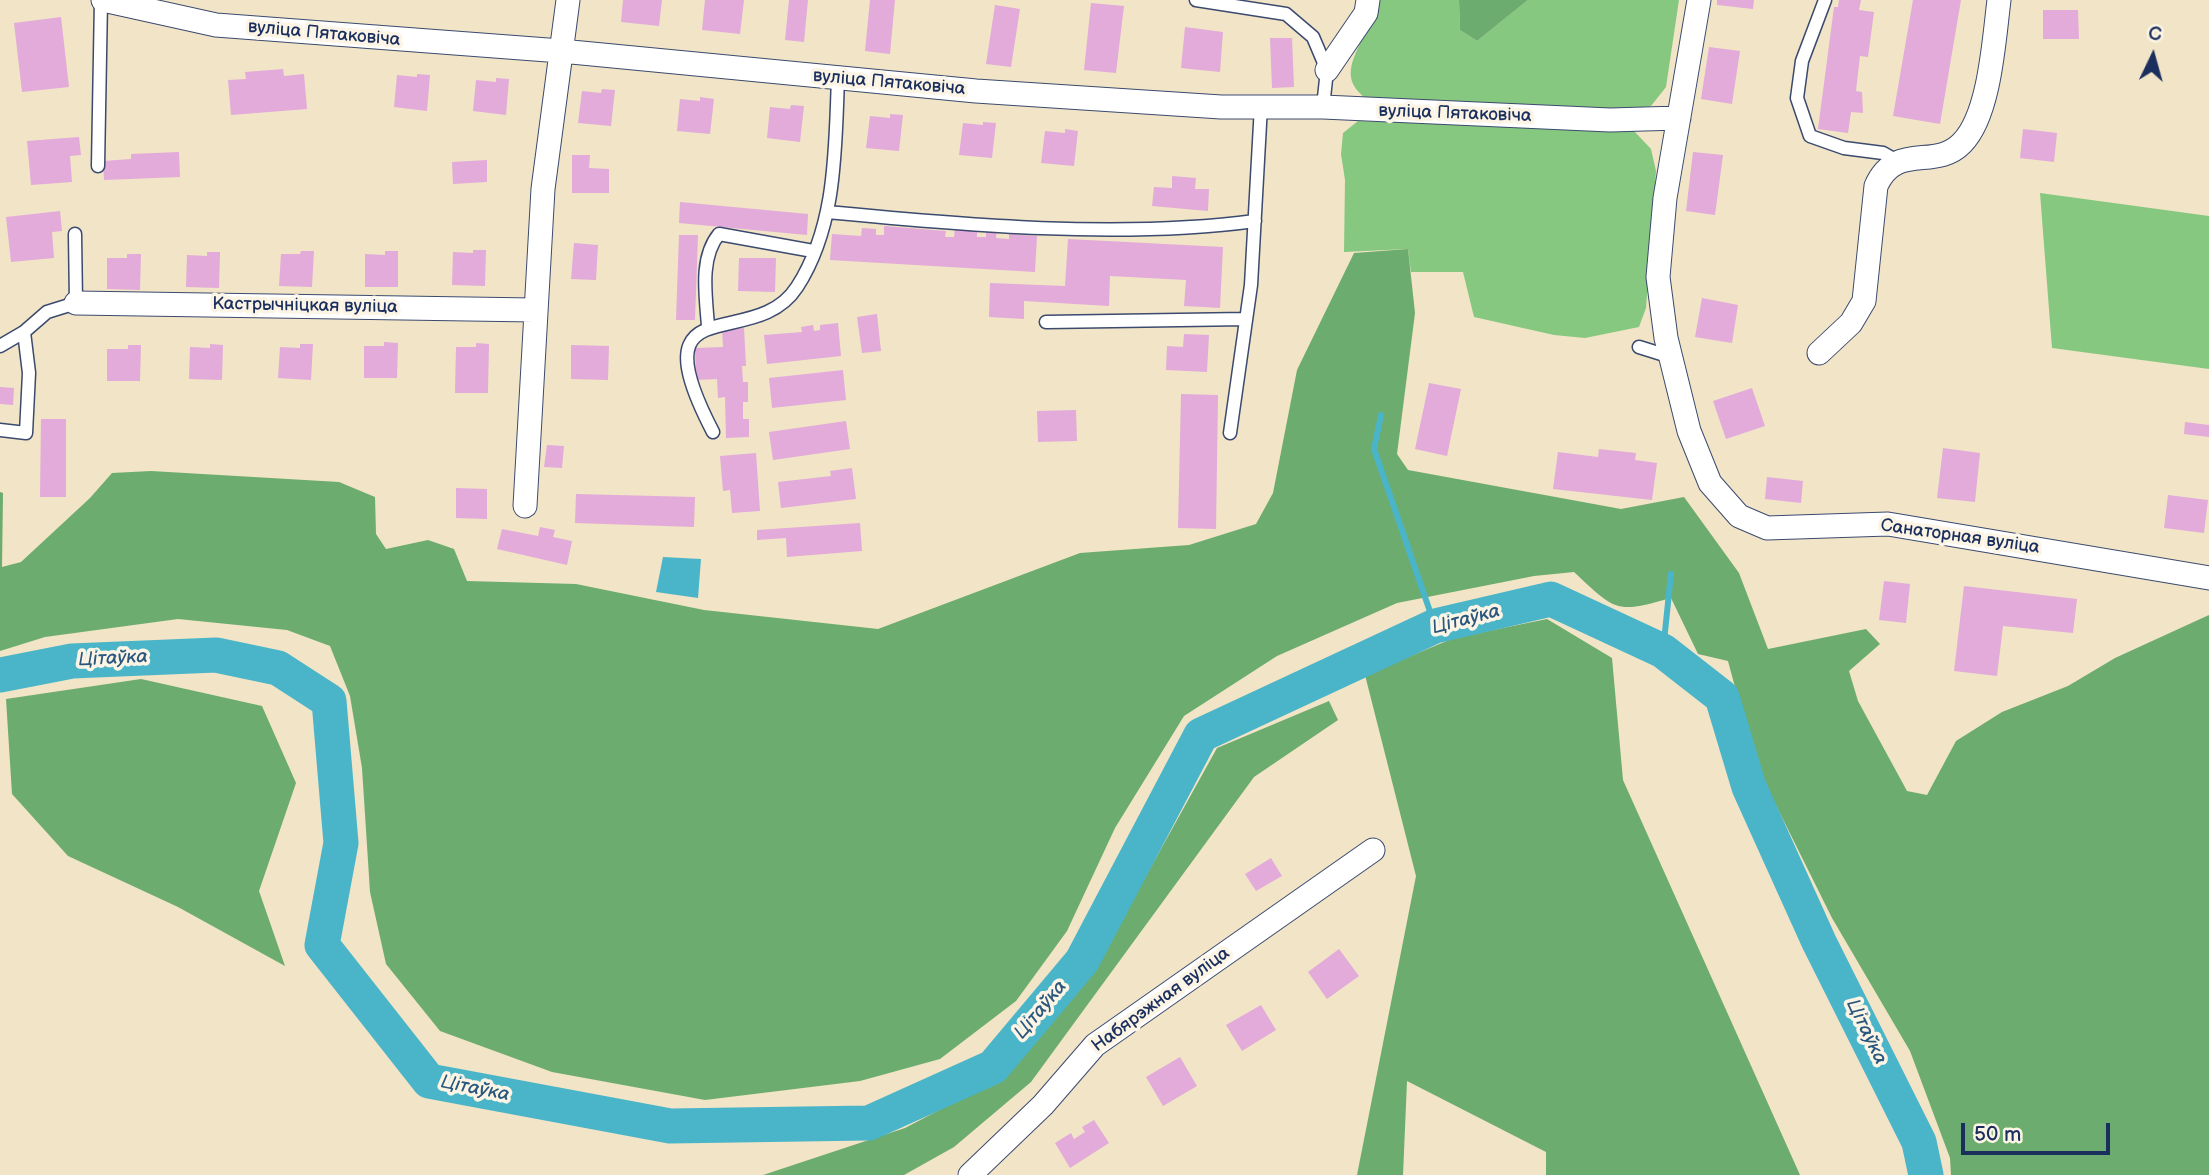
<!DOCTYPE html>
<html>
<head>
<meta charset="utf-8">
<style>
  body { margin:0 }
  #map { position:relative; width:2209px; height:1175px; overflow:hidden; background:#f1e4c7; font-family:"Balsamiq Sans",sans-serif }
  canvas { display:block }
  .north { position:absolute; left:2118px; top:21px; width:70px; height:70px; -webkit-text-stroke:5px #fcf5e5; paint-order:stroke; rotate:5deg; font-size:19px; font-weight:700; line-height:28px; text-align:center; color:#1b2f5e }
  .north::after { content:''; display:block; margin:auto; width:24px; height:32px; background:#1b2f5e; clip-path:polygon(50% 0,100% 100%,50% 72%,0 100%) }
  .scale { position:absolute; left:1961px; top:1123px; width:149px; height:32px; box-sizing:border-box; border:4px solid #1b2f5e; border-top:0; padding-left:9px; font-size:21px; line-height:24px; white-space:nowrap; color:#1b2f5e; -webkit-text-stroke:5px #fcf5e5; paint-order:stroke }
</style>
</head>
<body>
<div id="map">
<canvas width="2209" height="1175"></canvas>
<div class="north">С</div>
<div class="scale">50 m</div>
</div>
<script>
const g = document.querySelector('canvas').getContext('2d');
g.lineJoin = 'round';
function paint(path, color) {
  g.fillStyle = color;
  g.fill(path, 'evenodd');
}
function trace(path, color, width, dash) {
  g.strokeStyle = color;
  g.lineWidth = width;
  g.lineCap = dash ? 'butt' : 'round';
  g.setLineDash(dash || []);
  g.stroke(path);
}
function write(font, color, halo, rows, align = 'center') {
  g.font = font + ' "Balsamiq Sans",sans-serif';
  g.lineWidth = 7;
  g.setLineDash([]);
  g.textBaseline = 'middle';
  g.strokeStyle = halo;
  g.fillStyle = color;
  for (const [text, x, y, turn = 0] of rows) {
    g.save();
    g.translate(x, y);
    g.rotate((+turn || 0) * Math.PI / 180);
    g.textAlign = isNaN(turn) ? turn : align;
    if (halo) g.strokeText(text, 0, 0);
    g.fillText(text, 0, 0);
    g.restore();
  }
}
paint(new Path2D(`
  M1376 0H1459L1460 30 1477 41 1528 0H1679L1666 87 1651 106 1627 110 1373 103C1341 84 1349 66 1363 37 1369 26 1372 12 1376 0Z
  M1358 121 1634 131 1651 149 1656 171 1646 308 1639 327 1585 338 1554 335 1474 317 1463 272H1411L1408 249 1344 252 1345 180 1341 154 1343 133Z
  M2040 193 2209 216V369L2052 348Z`), '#86c880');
paint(new Path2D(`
  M1459 0H1528L1477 41 1460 30Z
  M1408 249 1415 313 1397 454 1408 470 1621 509 1684 497 1739 573 1768 649 1866 629 1880 644 1849 671 1858 701 1907 791 1927 795 1956 741 2002 712 2068 686 2115 658 2209 615V1175H1951L1950 1158 1910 1051 1832 918 1756 765 1728 661 1698 654 1671 598C1615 614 1616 611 1574 572L1534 576 1397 603 1277 656 1184 716 1115 828 1067 931 1016 1001 940 1059 860 1081 705 1100 552 1072 440 1031 386 964 370 892 362 768 350 696 330 646 287 630 178 619 45 637 0 651V492L3 493 2 567 21 562 90 498 112 473 151 471 339 482 375 497 376 534 386 549 428 540 454 549 467 581 576 584 704 610 878 629 1080 553 1189 545 1256 524 1273 493 1297 370 1354 253Z
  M1547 619 1612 658 1623 780 1800 1175H1546V1152L1407 1081 1403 1175H1357L1416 876 1365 675 1454 638Z
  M141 679 262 706 296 783 259 891 285 966 178 907 68 856 12 794 6 699Z
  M1329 701 1338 720 1254 777 1031 1082 954 1147 904 1175H763L905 1128 1004 1076 1096 966 1217 748Z`), '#6cac6e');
paint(new Path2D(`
  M663 557 701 559 698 598 656 592Z`), '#4ab5c8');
trace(new Path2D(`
  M1381 415 1374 449 1435 626
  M1663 651 1671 574`), '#4ab5c8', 6);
trace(new Path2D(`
  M0 675 72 661 216 655 278 668 329 701 341 843 322 945 429 1081 670 1126 869 1123 993 1067 1082 961 1201 735 1435 626 1551 599 1663 651 1722 697 1749 787 1819 942 1919 1142 1926 1175`), '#4ab5c8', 35);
paint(new Path2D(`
  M623 0H662L659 26 621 22Z
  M705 0H744L740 34 702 30Z
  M789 0H808L804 42 785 40Z
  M870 0H895L890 54 865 51Z
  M1717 0H1754L1753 9 1717 5Z
  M1839 0H1861L1859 10 1874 12 1868 57 1860 56 1856 91 1862 92 1863 113 1851 112 1848 133 1818 129 1834 7H1838Z
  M1913 0H1961L1940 124 1893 116Z
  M1091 3 1124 6 1116 73 1084 70Z
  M995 5 1020 9 1011 67 986 64Z
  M2043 10H2078L2079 39H2043Z
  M61 17 69 87 22 92 14 23Z
  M1185 27 1223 32 1220 72 1181 68Z
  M1270 38H1292L1294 87 1272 88Z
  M1709 47 1740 51 1732 104 1701 99Z
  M283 69 284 76 304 74 307 109 231 115 228 80 246 79 245 72Z
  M417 74 430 75 427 111 394 107 397 75 417 77Z
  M496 78 509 79 506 115 473 111 476 80 496 82Z
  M602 89 615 90 611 126 578 123 582 91 601 93Z
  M700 97 714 99 710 134 677 131 680 99 700 101Z
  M791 105 804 106 800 142 767 138 770 107 790 109Z
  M890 114 903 115 899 151 866 148 870 116 890 118Z
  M983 122 996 123 992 158 959 155 963 123 983 125Z
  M1065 129 1078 131 1074 166 1041 163 1045 131 1065 133Z
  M2023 129 2057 133 2054 162 2020 158Z
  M79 137 81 155 70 156 72 182 31 185 27 141Z
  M179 152 180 177 104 180 103 161 131 159V154Z
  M1693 152 1723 155 1715 215 1686 211Z
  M572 155H590L589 168 609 169V193H572Z
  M487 160V182L453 184 452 162Z
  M1172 176 1196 178 1195 189H1209L1208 211 1152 206 1154 187 1172 188Z
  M680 202 808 214 807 235 679 223Z
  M60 211 62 231 52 232 54 258 11 262 6 217Z
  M884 226 946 231 945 237H954L955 228 977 232V237H986V229H997L996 238 1009 239V234L1037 236 1035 272 830 260 832 234 861 236 862 228 876 229V235H884Z
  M679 235H698L695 320H676Z
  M1068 239 1223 247 1220 308 1184 306 1186 280 1110 276 1109 306 1024 301V319L989 317 990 283 1065 286Z
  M574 243 598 245 596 280 571 279Z
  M473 250H486L485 286 452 285 453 252 473 253Z
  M301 251H314L312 287 279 286 281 254H300Z
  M385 251H398V287H365V254L385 255Z
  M207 252H220L219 288 186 287 187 255 207 256Z
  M127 254H141L140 290 107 289V258H127Z
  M739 258H776L775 292 738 291Z
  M1702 298 1738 305 1732 343 1695 337Z
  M877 314 881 351 862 353 857 317Z
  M838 323 841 356 767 364 764 335 802 332 801 327 813 325 814 331 820 330V325Z
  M744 328 746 366H742L743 382H748V402H743V419H749V437L726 438 725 397 718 398 717 379 696 380 695 348 723 347 722 329Z
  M1184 334 1209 335 1207 372 1166 370 1167 346 1183 347Z
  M384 342 398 343 397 378H364V346H384Z
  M476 343 489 344 488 393H455L456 347H476Z
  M210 344 223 345 222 380 189 379 190 347 210 348Z
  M300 344H313L311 380 278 378 280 347 300 348Z
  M128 345H141L140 381H107V349H128Z
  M571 345 609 346 608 380 571 379Z
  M843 370 846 400 772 408 769 378Z
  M1429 383 1461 389 1447 456 1415 449Z
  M0 387 14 388 13 405 0 404Z
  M1752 388 1765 426 1726 439 1713 401Z
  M1181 394 1218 395 1216 529 1178 528Z
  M1076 410 1077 441 1038 442 1037 411Z
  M41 419H66V497H40Z
  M846 421 850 449 773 460 769 432Z
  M2185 422 2209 425V437L2184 434Z
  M547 445 564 446 562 468 544 467Z
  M1943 448 1980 453 1975 502 1937 498Z
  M1599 449 1636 453 1635 460 1657 463 1652 500 1553 489 1558 452 1598 457Z
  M756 453 760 511 732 513 730 490 723 491 720 456Z
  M852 468 856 499 781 508 778 482 831 476 830 471Z
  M1767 477 1803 481 1801 503 1765 499Z
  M456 488 487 489V519L456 518Z
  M576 494 695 497 694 527 575 523Z
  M2168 495 2208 500 2204 533 2164 528Z
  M860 523 862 551 787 557 786 538 757 540V530Z
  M540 527 555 530 553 537 572 541 567 565 497 549 502 529 538 536Z
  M1884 581 1910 584 1906 623 1879 620Z
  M1964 586 2077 599 2073 633 2003 626 1997 676 1954 671Z
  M1271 858 1282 876 1256 891 1245 874Z
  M1339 949 1359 976 1327 999 1308 972Z
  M1261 1005 1276 1030 1242 1051 1226 1025Z
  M1180 1057 1197 1086 1163 1106 1146 1077Z
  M1094 1120 1109 1143 1070 1168 1055 1143 1071 1133 1074 1139 1085 1132 1082 1127Z`), '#e2abd9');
const service = new Path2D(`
  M1196 0 1286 14 1313 37 1327 70 1323 107
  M1825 0 1802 61 1797 98 1810 136 1844 148 1883 153 1897 161
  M98 166 101 0
  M827 212C963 225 1120 239 1255 221
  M1046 322 1246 319
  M708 326C706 297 699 258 719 234L813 251
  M0 346 24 332 47 312 76 303 75 234
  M1639 347 1671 357
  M0 430 26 433 29 373 24 332
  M713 432C635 282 754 354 797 287 837 225 835 148 838 79
  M1230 433 1251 285 1261 106`);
const minor = new Path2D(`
  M103 0 216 25 561 51 976 91 1221 107H1323L1610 120 1679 118
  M1699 0 1665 198 1658 277 1666 338 1689 431 1710 483 1739 516 1767 528 1888 524 2209 578
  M1327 70 1366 13 1368 0
  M76 303 534 310
  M1819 353 1851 323 1864 301 1876 186C1896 141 1935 171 1962 143 1990 115 1994 39 1999 0
  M525 506 543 189 568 0
  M970 1175 1043 1105 1095 1045 1373 850`);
trace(service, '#3b4a6e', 15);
trace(minor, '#3b4a6e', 25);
trace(service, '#fff', 12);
trace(minor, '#fff', 23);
write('18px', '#1b2f5e', '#fcf5e5', [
  ["вуліца Пятаковіча",324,34,5],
  ["вуліца Пятаковіча",889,83,5],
  ["вуліца Пятаковіча",1455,114,2],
  ["Кастрычніцкая вуліца",305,306,1],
  ["Санаторная вуліца",1960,537,8],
  ["Набярэжная вуліца",1161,1000,-36]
]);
write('italic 19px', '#29577e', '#fcf5e5', [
  ["Цітаўка",1466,620,-15],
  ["Цітаўка",113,659,-3],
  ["Цітаўка",1041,1010,-50],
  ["Цітаўка",1866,1032,64],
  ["Цітаўка",475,1089,11]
]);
</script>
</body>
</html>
